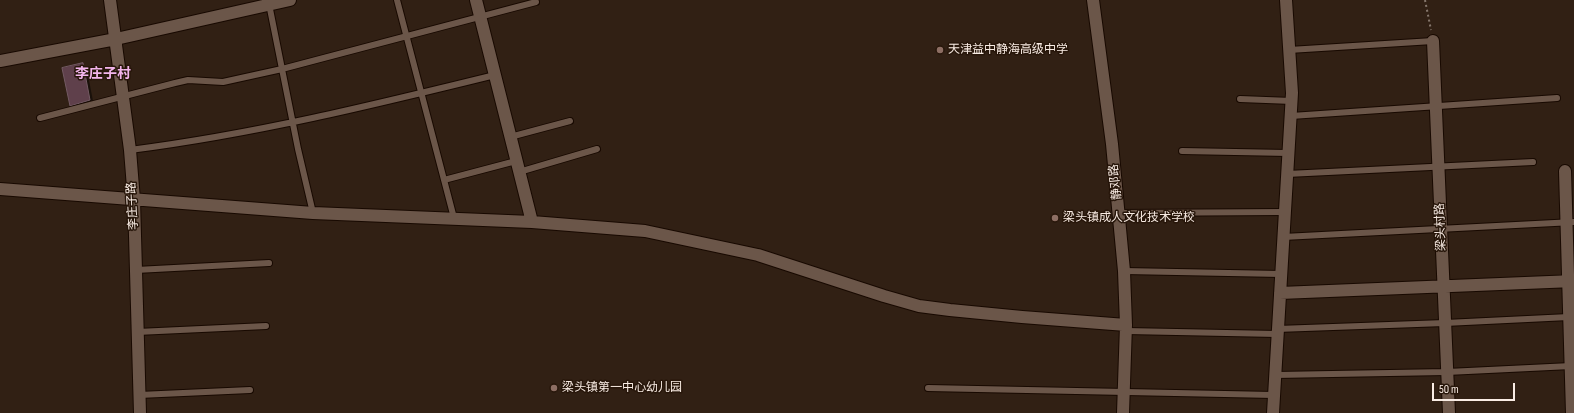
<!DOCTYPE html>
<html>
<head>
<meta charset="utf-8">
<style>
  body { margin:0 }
  #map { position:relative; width:1574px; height:413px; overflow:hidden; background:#312014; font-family:"Sofia Sans Condensed",sans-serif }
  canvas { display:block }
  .scale { position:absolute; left:1432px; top:383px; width:83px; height:18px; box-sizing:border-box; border:2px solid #f9ece4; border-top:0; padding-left:5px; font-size:12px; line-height:14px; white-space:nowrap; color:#f9ece4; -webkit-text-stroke:3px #27160a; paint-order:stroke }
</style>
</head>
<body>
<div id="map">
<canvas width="1574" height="413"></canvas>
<div class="scale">50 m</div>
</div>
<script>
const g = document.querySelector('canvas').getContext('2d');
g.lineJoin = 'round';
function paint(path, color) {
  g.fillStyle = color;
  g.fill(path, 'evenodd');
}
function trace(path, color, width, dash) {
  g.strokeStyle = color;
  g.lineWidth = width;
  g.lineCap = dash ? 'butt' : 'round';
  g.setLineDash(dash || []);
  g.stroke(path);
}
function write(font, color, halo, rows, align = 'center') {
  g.font = font + ' "Sofia Sans Condensed","Noto Sans SC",sans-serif';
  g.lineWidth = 3;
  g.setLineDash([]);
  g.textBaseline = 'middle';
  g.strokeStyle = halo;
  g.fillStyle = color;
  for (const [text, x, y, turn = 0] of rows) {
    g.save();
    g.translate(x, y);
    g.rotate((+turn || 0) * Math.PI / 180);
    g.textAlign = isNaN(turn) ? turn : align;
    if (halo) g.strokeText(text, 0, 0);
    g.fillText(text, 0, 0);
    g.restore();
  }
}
paint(new Path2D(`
  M82 64 87 70 94 106 76 110 71 105Z`), '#0007');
const building = new Path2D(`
  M83 63 90 100 70 106 62 68Z`);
paint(building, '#5f404b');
trace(building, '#735a63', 1);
const lane = new Path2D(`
  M397 0 454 218
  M269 4 298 149 313 213
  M1289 50 1433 41
  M1240 99 1292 101
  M1291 116 1557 98
  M40 118 175 83 188 80 223 82 282 69 536 2
  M510 137 570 121
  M130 150C255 134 373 105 495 75
  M1182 151 1288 153
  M519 172 597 149
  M1287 174 1533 162
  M444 180 516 161
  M1119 213 1285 212
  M1283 237 1574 222
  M136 270 269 263
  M1124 271 1281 274
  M1277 329 1445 323 1569 317
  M1126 331 1277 334
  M137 332 266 326
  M1275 375 1447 372 1571 366
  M928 388 1274 395
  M139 395 250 390`);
const street = new Path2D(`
  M110 0 130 150 134 200 140 413
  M476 0 532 222
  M1093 0 1112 144 1124 271 1126 325 1123 413
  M1433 41 1449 413
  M0 61 116 39 290 0
  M1565 171 1572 413
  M0 189 313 213 532 222 645 231 758 255 884 296 919 306 950 310 1022 317 1126 325
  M1280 293 1574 281
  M1273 413 1292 93 1286 0`);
trace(lane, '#180901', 8);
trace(street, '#180901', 14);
trace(new Path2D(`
  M1425 0 1431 30`), '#86776d', 2, [2, 3]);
trace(lane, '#6b5649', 6);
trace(street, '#6b5649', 12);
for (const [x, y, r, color] of [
  [940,50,4,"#8d6e63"],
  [1055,218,4,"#8d6e63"],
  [554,388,4,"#8d6e63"]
]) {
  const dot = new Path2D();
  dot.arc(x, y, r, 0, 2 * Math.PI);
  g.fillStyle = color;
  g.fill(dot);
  trace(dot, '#27160a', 1.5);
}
write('12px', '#f9ece4', '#27160a', [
  ["天津益中静海高级中学",948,50],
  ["梁头镇成人文化技术学校",1063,218],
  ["梁头镇第一中心幼儿园",562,388]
], 'left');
write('12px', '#f9ece4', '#27160a', [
  ["静邓路",1116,182,-96],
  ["李庄子路",133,206,-93],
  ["梁头村路",1441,227,-92]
]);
write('bold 14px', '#f3b5ec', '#27160a', [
  ["李庄子村",103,74]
]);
</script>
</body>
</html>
